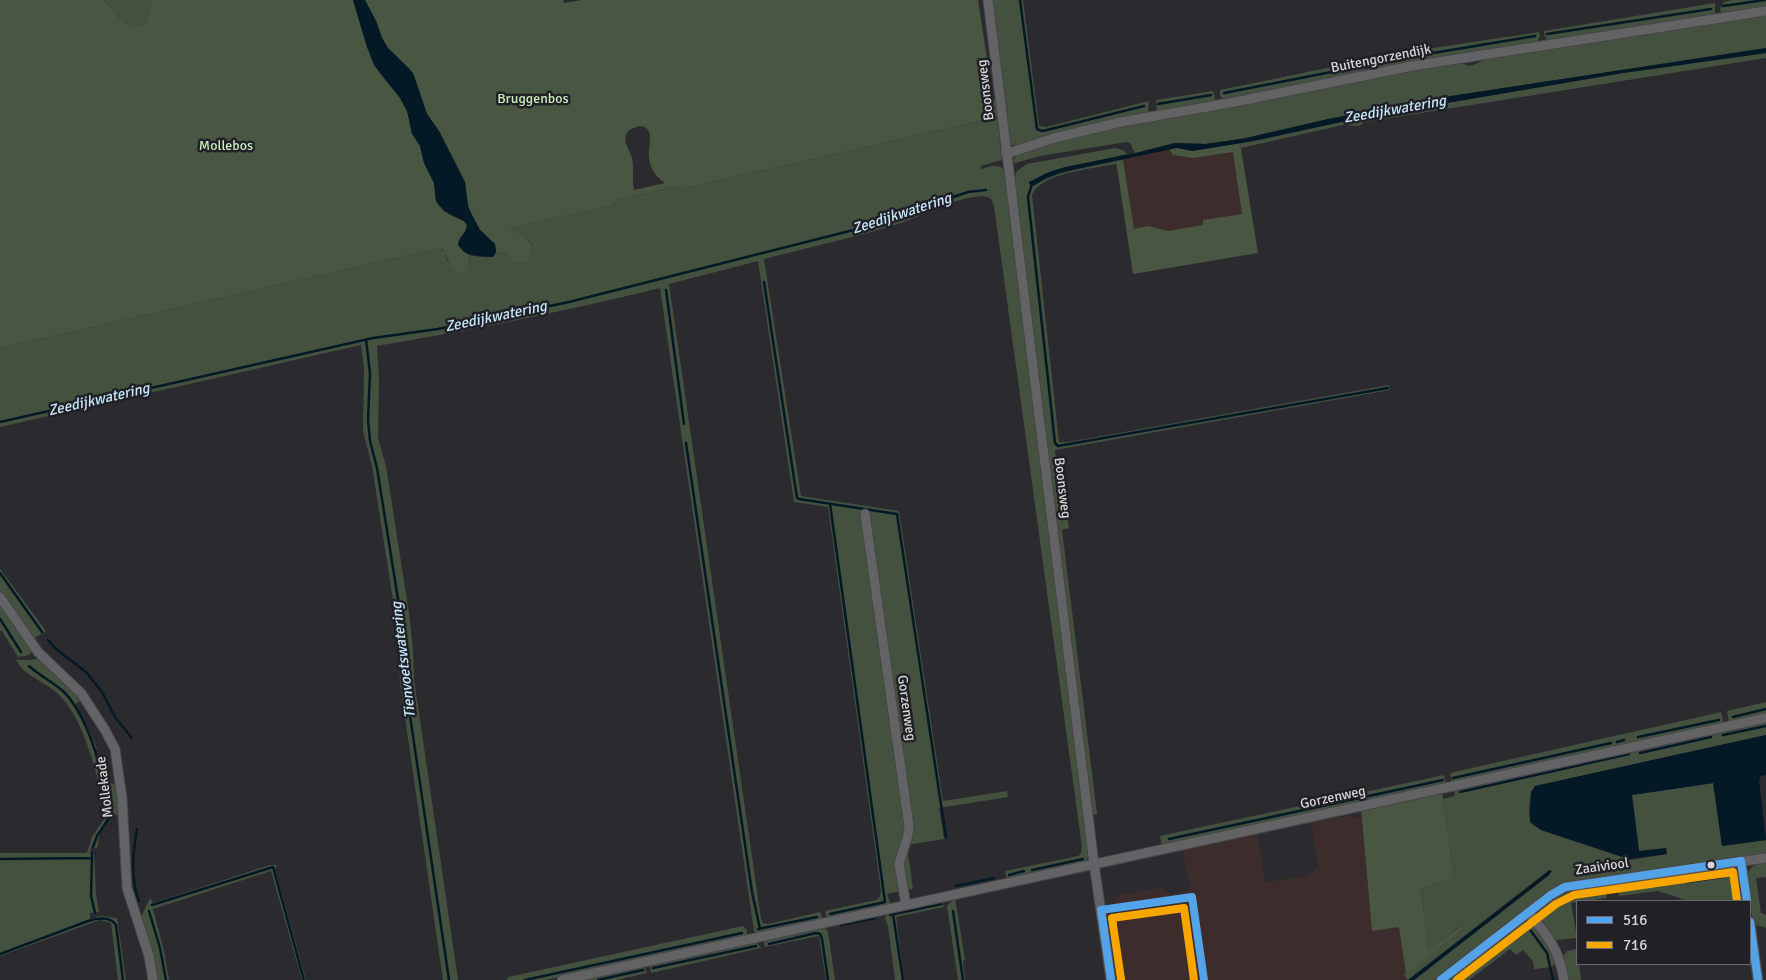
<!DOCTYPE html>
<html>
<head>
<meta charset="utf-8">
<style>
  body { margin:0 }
  #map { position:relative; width:1766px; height:980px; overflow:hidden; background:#2b2b2f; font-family:Signika,sans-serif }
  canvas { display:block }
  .legend { position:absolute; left:1576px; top:900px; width:175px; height:65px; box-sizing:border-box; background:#202026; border:1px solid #68686e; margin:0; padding:6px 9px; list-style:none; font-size:15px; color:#d5d5d9 }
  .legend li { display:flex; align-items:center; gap:10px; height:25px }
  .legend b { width:25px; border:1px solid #68686e }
</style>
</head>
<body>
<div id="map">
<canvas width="1766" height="980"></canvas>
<ul class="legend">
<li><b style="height:6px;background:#53a3e8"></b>516</li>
<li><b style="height:6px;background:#f7a600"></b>716</li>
</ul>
</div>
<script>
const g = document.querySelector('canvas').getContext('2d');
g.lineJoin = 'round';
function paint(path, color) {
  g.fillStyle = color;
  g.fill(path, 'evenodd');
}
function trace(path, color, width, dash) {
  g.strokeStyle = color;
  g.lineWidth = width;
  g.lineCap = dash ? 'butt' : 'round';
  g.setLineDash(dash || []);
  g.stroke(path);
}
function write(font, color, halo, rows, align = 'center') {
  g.font = font + ' Signika,sans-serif';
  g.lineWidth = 5;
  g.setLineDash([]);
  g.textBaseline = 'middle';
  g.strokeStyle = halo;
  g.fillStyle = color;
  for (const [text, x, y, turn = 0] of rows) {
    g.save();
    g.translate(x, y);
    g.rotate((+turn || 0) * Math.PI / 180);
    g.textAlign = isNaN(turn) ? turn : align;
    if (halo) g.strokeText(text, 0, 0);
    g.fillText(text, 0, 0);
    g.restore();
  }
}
paint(new Path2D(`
  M1240 143 1258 253 1133 274 1116 161 1178 147Z
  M1351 815 1354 818 1361 817 1372 930 1399 927 1406 974 1404 975 1408 980H1124L1113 897 1162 887 1164 892 1168 891 1169 895 1191 890 1182 850 1257 834 1265 882 1309 876 1318 865 1312 827 1309 823Z`), '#3d2c2c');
paint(new Path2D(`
  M104 0H152L146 22C130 38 114 11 104 0Z
  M991 0H1023L1039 126 1046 127 1149 101 1148 114 1016 146 1010 144Z
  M1733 0H1766V8L1727 13 1721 12 1720 9 1724 2Z
  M1715 3V12L1714 15 1549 41 1545 37 1544 31Z
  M1766 14V48L1451 96 1328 119 1261 136 1205 144 1175 143 1135 153 1130 143 1126 142 1040 156 1012 164 1011 162 1018 154 1034 147 1099 130 1457 62 1470 66 1492 57Z
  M1539 32 1540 36 1537 42 1379 69 1373 68 1372 62 1374 57Z
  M1766 53V58L1365 122 1359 126 1343 125 1241 148 1240 143 1260 140 1341 122 1429 106 1623 73Z
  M1366 60 1367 66 1363 72 1225 100 1220 96V90Z
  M1213 91 1215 99 1213 102 1157 112 1156 100Z
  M997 117 1002 160 980 166 981 169C991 167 1001 162 1005 173L1089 856 1085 863 1009 879 1006 877 1005 871 1078 856 1081 854 1082 847 994 206 991 199 988 197C965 192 921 217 898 224 854 238 809 247 764 259L801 496 899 511 943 801 1007 791 1008 797 939 808 944 839 907 845 913 889 887 894 891 905 827 918 825 911 876 900 880 897 881 891 828 507 794 502 758 261 669 284 761 919 763 923 768 924 820 912 822 917 821 920 756 934 754 931 660 288C566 311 472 330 377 346L379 380 378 438 386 466 409 613 413 649 414 679 458 980H443L400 683 398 632 372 466 363 431 364 368 361 345 0 427V348L439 248 445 252 448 262H469L470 255C479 257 492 260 496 252 509 254 509 258 519 264 528 262 530 255 533 246L526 237 509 228 613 205 618 200 676 186 681 189Z
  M1115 148 1123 150 1127 154 1054 170 1029 182 1030 185 1033 186C1059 170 1087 168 1116 161V164C1096 168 1040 173 1032 195L1059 442H1068L1389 385 1390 390 1055 450 1061 511 1067 516 1069 528 1062 530 1097 814 1092 815 1014 178 1017 171 1027 164Z
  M0 569 46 631 33 639 0 594Z
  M0 601 33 650 29 655 18 657 2 631H0Z
  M37 659H41L82 700 75 704 97 748 95 749 100 762 101 777H110L111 783 117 786 121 814 112 816 100 833 97 848H91L90 853H94L96 895 99 912 90 913V919L100 916 117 918 126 980H118L111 923 100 920 0 956V853H87L92 837 106 816V808C96 776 87 729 66 703 62 698 57 692 52 689 40 680 23 674 16 660H29Z
  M1766 702V714L1729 722 1727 711Z
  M1721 712 1724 724 1452 783 1450 773Z
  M1766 721V735L1535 786C1529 795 1527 813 1531 823L1541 830 1631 860 1666 854 1639 851 1632 795 1714 783 1722 846 1766 840V854L1562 884 1544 894 1434 980H1414L1549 875V870L1408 980 1404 975 1463 929 1460 926 1428 951 1421 889 1454 878 1443 799 1455 796 1454 789Z
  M1444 775 1446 784 1162 846 1160 836Z
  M1766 862V877L1756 878 1761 913 1766 915V928L1753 924 1747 876C1749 866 1757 863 1766 862Z
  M270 865H277L275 869 276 873 306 980H302L271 871 153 909 164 951 169 980H156L140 919 150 898 153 903Z
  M1729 868C1742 873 1741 889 1743 901H1688L1658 891 1619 896 1617 883Z
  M1601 885 1606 892 1607 898 1571 903 1577 938 1556 940C1551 934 1542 925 1540 917 1534 894 1587 888 1601 885Z
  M955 898 965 960 963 961 965 980H958L947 906Z
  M938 901 941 902 944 907 896 917 904 980H895L888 926 885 918 887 914Z
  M1523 923C1542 922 1550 948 1556 963L1552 967 1534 969 1533 961 1523 950 1516 955 1510 949 1469 980H1448Z
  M743 926 747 930V934L741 938 545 980H507L508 977Z
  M825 927 828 932 835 980H826L819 936 765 947 764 943 765 940Z
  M756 942 761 948 651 973 650 965Z
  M1577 949V964H1579L1581 980H1570L1567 976 1563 956 1567 951Z
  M644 967 647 973 617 980H584Z`), '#44513f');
paint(new Path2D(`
  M0 0H104C114 11 130 38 146 22L152 0H353L367 47 379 72 400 98 407 111 415 138 420 146 424 163 434 183 436 201 439 206 450 215 464 221 467 225 464 235 465 253 470 255C468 265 468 273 457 272 447 266 449 255 442 249H435L0 348Z
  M365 0H563L564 3 582 0H978L993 99H995L997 117 681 189 676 186 618 200 613 205 510 228 526 237 533 247 527 261 519 264C508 260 511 254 496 252L495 244 480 230 471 213 468 206 465 182 439 131 427 114 414 76 410 69 388 48 382 38 376 21ZM639 126C656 126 648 145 649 157 650 169 656 177 665 183L634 190C632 179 634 168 632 158 630 151 623 142 626 135 628 129 634 128 639 126Z
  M1240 143 1258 253 1133 274 1116 161 1123 160 1134 229 1148 226 1168 231 1203 225V220L1242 214 1233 152 1193 158 1173 155 1169 149 1178 147 1192 151Z
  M1442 791 1454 878 1421 889 1428 950 1461 926 1463 929 1406 974 1399 927 1372 931 1361 809Z`), '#485642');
paint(new Path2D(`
  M353 0H365L376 21 382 38 388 48 413 73 427 114 439 131 465 182 468 206 471 213 480 230 495 244 496 252 493 257 470 255 463 251 458 245C458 237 467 233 467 225L464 221 444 211 436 201 434 183 424 163 420 146 412 134 407 111 400 98 374 65 367 47Z
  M1766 48V53L1623 73 1429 106 1341 122 1248 142 1192 151 1177 148 1062 172 1046 178 1033 186 1029 184V182L1047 173 1065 167 1136 153 1175 143 1205 144 1241 139 1328 119 1451 96Z
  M1766 735V775L1761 776 1759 780 1766 840 1722 846 1713 783 1632 795 1639 851 1666 848 1667 854 1629 859 1541 830 1530 822 1531 792 1535 786Z
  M1550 870 1552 871 1549 875 1414 980H1408Z`), '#041926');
trace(new Path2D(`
  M1020 0 1037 129 1042 131 1047 130 1144 106
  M1723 6 1765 0
  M1547 34 1711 9
  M1224 93 1403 58 1535 36
  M1158 104 1211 95
  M1032 184 1028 197 1055 443 1058 446 1388 388
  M764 282 797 498 799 499 897 514 946 837
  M666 290 684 424
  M366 339 370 373 368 420 370 441 377 468 401 618 404 644 403 668 449 980
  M0 422 373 338 438 329 569 302 889 221 956 196 968 192 986 190
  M686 443 752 892 760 929
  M0 573 42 632
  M0 619 21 652
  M48 640 56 649 86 672 102 692 115 717 132 738
  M29 666C40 676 53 682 64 692 81 709 97 749 100 773
  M1733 717 1766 709
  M1723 735 1766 726
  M1638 737 1719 720
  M1617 742 1624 740
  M1640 753 1711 737
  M1453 778 1611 743
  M1460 792 1629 754
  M137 829C133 852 130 879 139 901
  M1169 839 1443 780
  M93 847 97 836 109 818 111 811 108 799 101 783
  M92 858 91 896 95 913
  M0 859 92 858V853
  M1032 870 1083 859
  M1009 875 1024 871
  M1687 882 1722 877
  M956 886 994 878
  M152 905 273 867 304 980
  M149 911 160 948 166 980
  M953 911 963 980
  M830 914 885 902 830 504
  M893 914 903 980
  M890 915 941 904
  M841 925 875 918
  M758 929 817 917
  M1531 931 1547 953 1553 980
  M769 944 816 933 820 934 822 939 828 980
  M0 954 88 921C98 918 110 916 116 925L123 980
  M653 968 756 946
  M525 980 742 933
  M598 980 643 970`), '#041926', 2.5);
const minor = new Path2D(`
  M988 0 1094 864 1111 980
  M1006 154 1054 138 1121 122 1235 102 1412 66 1766 11
  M865 514 909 826 908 835 899 864 906 905
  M0 597 38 652 81 693 105 730 115 749 122 798 127 888 149 956 153 980
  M1741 861 1747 901
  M1528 912C1548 936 1559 949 1564 980
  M1750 922 1758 980
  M562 980 1766 718
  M1441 980 1551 895 1565 887 1766 858`);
trace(minor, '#464649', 11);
trace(minor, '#636366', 9);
trace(new Path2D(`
  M1741 861 1747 901
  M1750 922 1758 980
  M1111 980 1101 910 1192 897 1204 980
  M1441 980 1551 895 1565 887 1741 861`), '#53a3e8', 8);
trace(new Path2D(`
  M1121 979 1112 918 1184 908 1194 980
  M1457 980 1556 904 1574 895 1733 872 1737 901`), '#f7a600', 8);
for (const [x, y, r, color] of [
  [1711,865,4.5,"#d5d5d9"]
]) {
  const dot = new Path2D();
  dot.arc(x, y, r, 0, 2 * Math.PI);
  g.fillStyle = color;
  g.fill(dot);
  trace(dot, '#202026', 2);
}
write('14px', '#d5d5d9', '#202026', [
  ["Buitengorzendijk",1381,59,-11],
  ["Boonsweg",986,90,-97],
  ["Boonsweg",1062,488,83],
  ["Gorzenweg",906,708,82],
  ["Mollekade",105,787,-97],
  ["Gorzenweg",1333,798,-12],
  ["Zaaiviool",1602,867,-8]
]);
write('14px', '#caedbc', '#202026', [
  ["Bruggenbos",533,99],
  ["Mollebos",226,146]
]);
write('italic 15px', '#c5e7fa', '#202026', [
  ["Zeedijkwatering",1395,110,-10],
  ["Zeedijkwatering",902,214,-18],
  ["Zeedijkwatering",496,317,-12],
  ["Zeedijkwatering",99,400,-13],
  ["Tienvoetswatering",404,660,-97]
]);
</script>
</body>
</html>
